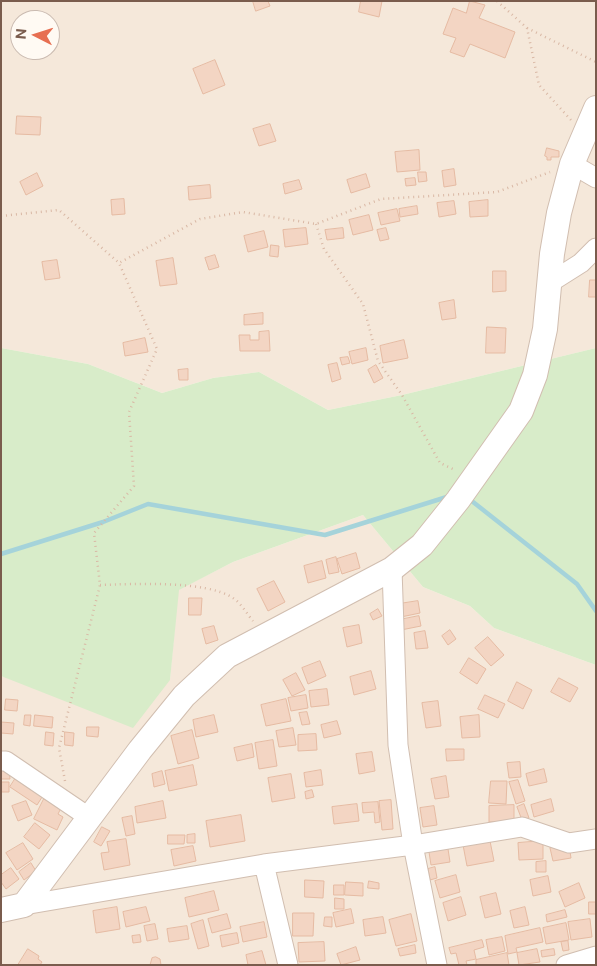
<!DOCTYPE html>
<html>
<head>
<meta charset="utf-8">
<style>
  body { margin:0 }
  #map { position:relative; width:597px; height:966px; overflow:hidden; background:#fdf6ec; font-family:"Public Sans",sans-serif }
  canvas { display:block }
  .frame { position:absolute; inset:0; border:2px solid #7a5c4d; pointer-events:none }
  .north { position:absolute; left:10px; top:10px; width:50px; height:50px; box-sizing:border-box; background:#fffaf3; border:1px solid #cabbb1; border-radius:50%; rotate:275deg; font-size:14px; font-weight:700; line-height:20px; text-align:center; color:#7a5c4d }
  .north::after { content:''; display:block; margin:auto; width:18px; height:22px; background:#e76f51; clip-path:polygon(50% 0,100% 100%,50% 72%,0 100%) }
</style>
</head>
<body>
<div id="map">
<canvas width="597" height="966"></canvas>
<div class="frame"></div>
<div class="north">N</div>
</div>
<script>
const g = document.querySelector('canvas').getContext('2d');
g.lineJoin = 'round';
function paint(path, color) {
  g.fillStyle = color;
  g.fill(path, 'evenodd');
}
function trace(path, color, width, dash) {
  g.strokeStyle = color;
  g.lineWidth = width;
  g.lineCap = dash ? 'butt' : 'round';
  g.setLineDash(dash || []);
  g.stroke(path);
}
paint(new Path2D(`
  M1 1H596V348L402 395 328 410 259 372 213 378 162 393 88 364 1 348ZM20 20H50V50H20Z
  M363 515 423 587 470 606 494 628 596 665V965H1V676L10 678 170 680 178 590 233 562Z`), '#f5e8da');
paint(new Path2D(`
  M1 348 88 364 162 393 213 378 259 372 328 410 402 395 596 348V665L494 628 470 606 423 587 363 515 233 562 179 590 170 680 133 728 1 676Z`), '#d8ecc9');
trace(new Path2D(`
  M468 498 577 584 596 611
  M1 554 103 522 148 504 325 535 450 496`), '#a5d3da', 4.5);
const building = new Path2D(`
  M253 1H268L270 6 256 11Z
  M361 1H382L379 17 359 12Z
  M470 1 485 5 479 18 515 32 505 58 470 44 464 57 450 52 456 38 443 34 453 8 466 13Z
  M215 60 225 85 203 94 193 69Z
  M17 116 41 117 40 135 16 134Z
  M270 124 276 141 259 146 253 129Z
  M547 148 559 151V157H551V160H547V157L545 156Z
  M419 150 420 170 397 172 395 152Z
  M454 169 456 185 444 187 442 171Z
  M418 172H426L427 181 419 182Z
  M37 173 43 186 26 195 20 182Z
  M366 174 370 187 351 193 347 180Z
  M415 178 416 185 406 186 405 179Z
  M299 180 302 189 285 194 283 184Z
  M210 185 211 198 189 200 188 187Z
  M124 199 125 214 112 215 111 200Z
  M488 200V216L470 217 469 202Z
  M454 201 456 214 439 217 437 203Z
  M417 206 418 214 400 217 399 209Z
  M397 209 400 221 381 225 378 213Z
  M369 215 373 230 353 235 349 220Z
  M306 228 308 244 285 247 283 230Z
  M343 228 344 238 327 240 325 230Z
  M386 228 389 239 380 241 377 230Z
  M264 231 268 247 248 252 244 236Z
  M271 245 279 246 278 257 270 256Z
  M215 255 219 267 209 270 205 258Z
  M173 258 177 284 160 286 156 261Z
  M57 260 60 278 45 280 42 262Z
  M493 271H506V291L493 292Z
  M590 280H596V297H589Z
  M454 300 456 318 442 320 439 303Z
  M263 313V324L244 325V315Z
  M487 327 506 328 505 353H486Z
  M269 331 270 351H240L239 335H250V340H259V332Z
  M145 338 148 352 125 356 123 343Z
  M404 340 408 358 383 363 380 346Z
  M366 348 368 360 352 364 349 352Z
  M348 357 350 363 342 365 340 358Z
  M337 363 341 379 332 382 328 365Z
  M376 365 383 378 374 383 368 370Z
  M188 369V380H179L178 370Z
  M356 553 360 568 342 574 337 559Z
  M336 557 339 572 329 574 326 560Z
  M322 561 326 578 308 583 304 566Z
  M274 581 285 602 268 611 257 589Z
  M189 598H202L201 615H189Z
  M418 601 420 613 401 617 399 604Z
  M378 609 382 616 373 620 370 614Z
  M419 616 421 626 401 630 399 620Z
  M359 625 362 643 347 647 343 628Z
  M214 626 218 640 206 644 202 629Z
  M450 630 456 639 448 645 442 636Z
  M425 631 428 648 416 649 414 633Z
  M488 637 504 655 491 666 475 648Z
  M469 658 486 669 477 684 460 673Z
  M320 661 326 676 308 684 302 668Z
  M371 671 376 689 354 695 350 677Z
  M296 673 305 690 292 696 283 680Z
  M559 678 578 688 570 702 551 692Z
  M517 682 532 690 523 709 508 701Z
  M327 689 329 705 311 707 309 691Z
  M306 695 308 708 291 711 288 698Z
  M485 695 505 704 498 718 478 709Z
  M6 699 18 700 17 711 5 710Z
  M286 699 291 721 266 726 261 705Z
  M438 701 441 726 426 728 422 703Z
  M307 712 310 724 302 725 299 713Z
  M25 715H31L30 726 24 725Z
  M35 715 53 717 52 728 34 726Z
  M214 715 218 732 196 737 193 720Z
  M479 715 480 737 462 738 460 717Z
  M337 721 341 734 324 738 321 725Z
  M1 722 14 723 13 734 1 733Z
  M87 727H99L98 737 87 736Z
  M293 728 296 745 279 747 276 731Z
  M192 730 199 758 178 764 171 736Z
  M46 732 54 733 53 746 45 745Z
  M65 732 74 733 73 746 65 745Z
  M316 734 317 750 298 751V735Z
  M273 740 277 766 259 769 255 743Z
  M252 744 254 757 237 761 234 748Z
  M446 749H464V760L447 761Z
  M372 752 375 771 359 774 356 754Z
  M520 762 521 777 509 778 507 763Z
  M193 765 197 785 169 791 165 771Z
  M1 769H9L10 779H1Z
  M544 769 547 782 529 786 526 774Z
  M321 770 323 785 306 787 304 773Z
  M162 771 165 784 154 787 152 774Z
  M291 774 295 798 272 802 268 778Z
  M17 776 44 794 37 805 10 787Z
  M446 776 449 797 435 799 431 779Z
  M518 780 525 801 516 804 509 782Z
  M491 781H507L506 804 489 803Z
  M2 782H9V792H2Z
  M312 790 314 797 306 799 305 792Z
  M44 799 61 808 58 814 63 817 57 830 34 819Z
  M551 799 554 811 534 817 531 805Z
  M391 800 393 829 382 830 379 801Z
  M26 801 32 815 18 821 12 806Z
  M163 801 166 818 137 823 135 807Z
  M378 802 380 822 375 823 374 812 363 813 362 803Z
  M357 804 359 821 334 824 332 807Z
  M524 804 529 818 522 820 517 807Z
  M514 805V821L489 822V806Z
  M434 806 437 825 423 827 420 808Z
  M241 815 245 841 210 847 206 821Z
  M132 816 135 834 126 836 122 818Z
  M35 823 50 835 39 849 24 837Z
  M102 827 110 831 101 846 94 842Z
  M195 834V843H187V835Z
  M168 835H185L184 844H168Z
  M126 839 130 865 104 870 101 853 109 852 107 842Z
  M490 841 494 861 467 866 463 845Z
  M543 841V859L519 860 518 843Z
  M23 843 33 859 17 870 6 853Z
  M569 845 571 858 553 861 550 848Z
  M193 846 196 861 174 866 171 850Z
  M448 849 450 862 431 865 429 852Z
  M546 861V872H536V862Z
  M31 863 36 871 24 880 19 872Z
  M435 867 437 878 430 880 428 869Z
  M11 868 19 879 6 889 1 882V875Z
  M456 875 460 892 440 898 435 881Z
  M548 876 551 892 533 896 530 880Z
  M305 880 324 881 323 898 305 897Z
  M369 881 379 883V889L368 888Z
  M346 882 363 883V896L345 895Z
  M579 883 585 898 565 907 559 892Z
  M334 885H344V895H334Z
  M214 891 219 910 189 917 185 898Z
  M496 893 501 914 485 918 480 897Z
  M461 897 466 915 448 921 443 903Z
  M335 898 344 899V909H335Z
  M589 902H596V914H589Z
  M117 907 120 929 96 933 93 911Z
  M146 907 150 921 126 927 123 912Z
  M525 907 529 925 514 928 510 911Z
  M351 909 354 923 336 927 333 913Z
  M565 910 567 917 547 922 546 915Z
  M293 913H314L313 936H293Z
  M227 914 231 928 212 933 208 919Z
  M411 914 417 941 396 946 389 920Z
  M325 917H332V927L324 926Z
  M383 917 386 933 365 936 363 920Z
  M590 919 592 937 571 940 568 922Z
  M203 920 209 946 198 949 191 924Z
  M264 922 267 937 243 942 240 927Z
  M566 923 569 940 546 944 543 928Z
  M155 924 158 939 147 941 144 926Z
  M187 926 189 939 169 942 167 929Z
  M540 928 543 942 516 948 517 952 508 954 505 936Z
  M237 933 239 943 222 947 220 936Z
  M140 935 141 942 133 943 132 936Z
  M502 937 505 951 489 955 486 940Z
  M482 940 484 947 474 950 476 959 466 961 467 965H459L456 953 451 954 449 948Z
  M568 941 569 950 563 951 561 942Z
  M324 942 325 961 299 962 298 943Z
  M415 945 416 953 400 956 398 949Z
  M356 947 360 960 341 965 337 954Z
  M28 949 39 956 38 959 42 962 40 965H18Z
  M537 949 540 962 519 965 517 953Z
  M554 949 555 955 542 957 541 951Z
  M262 951 266 965H248L246 955Z
  M507 953 509 965H476V960Z
  M156 957 160 959 161 965H150L152 958Z`);
paint(building, '#f3d5c3');
trace(building, '#e6bba3', 1);
const minor = new Path2D(`
  M572 164 596 178
  M551 282 581 263 596 248
  M392 569 398 745 413 845 437 965
  M1 761H6L90 818
  M264 864 288 965
  M24 905 264 864 413 845 522 827 569 843 596 839
  M566 965 596 956`);
const tertiary = new Path2D(`
  M1 910 24 905 140 750 184 696 227 656 392 569 422 545 458 500 521 411 535 375 545 329 552 254 559 213 572 164 596 108`);
trace(minor, '#d1beb0', 21);
trace(tertiary, '#d1beb0', 26);
trace(new Path2D(`
  M497 1 527 28 539 85 571 120
  M527 28 596 62
  M1 216 59 210 119 263 200 219 243 212 316 224 381 199 497 192 550 172
  M316 224 324 249 363 304 378 361 402 395 440 463 455 470
  M100 585C133 584 206 580 233 598 241 603 247 614 253 621
  M65 781 59 748 100 585 94 533 134 486 129 412 157 349 119 263`), '#d9b8a5', 2.5, [1, 4]);
trace(minor, '#fff', 19);
trace(tertiary, '#fff', 24);
</script>
</body>
</html>
